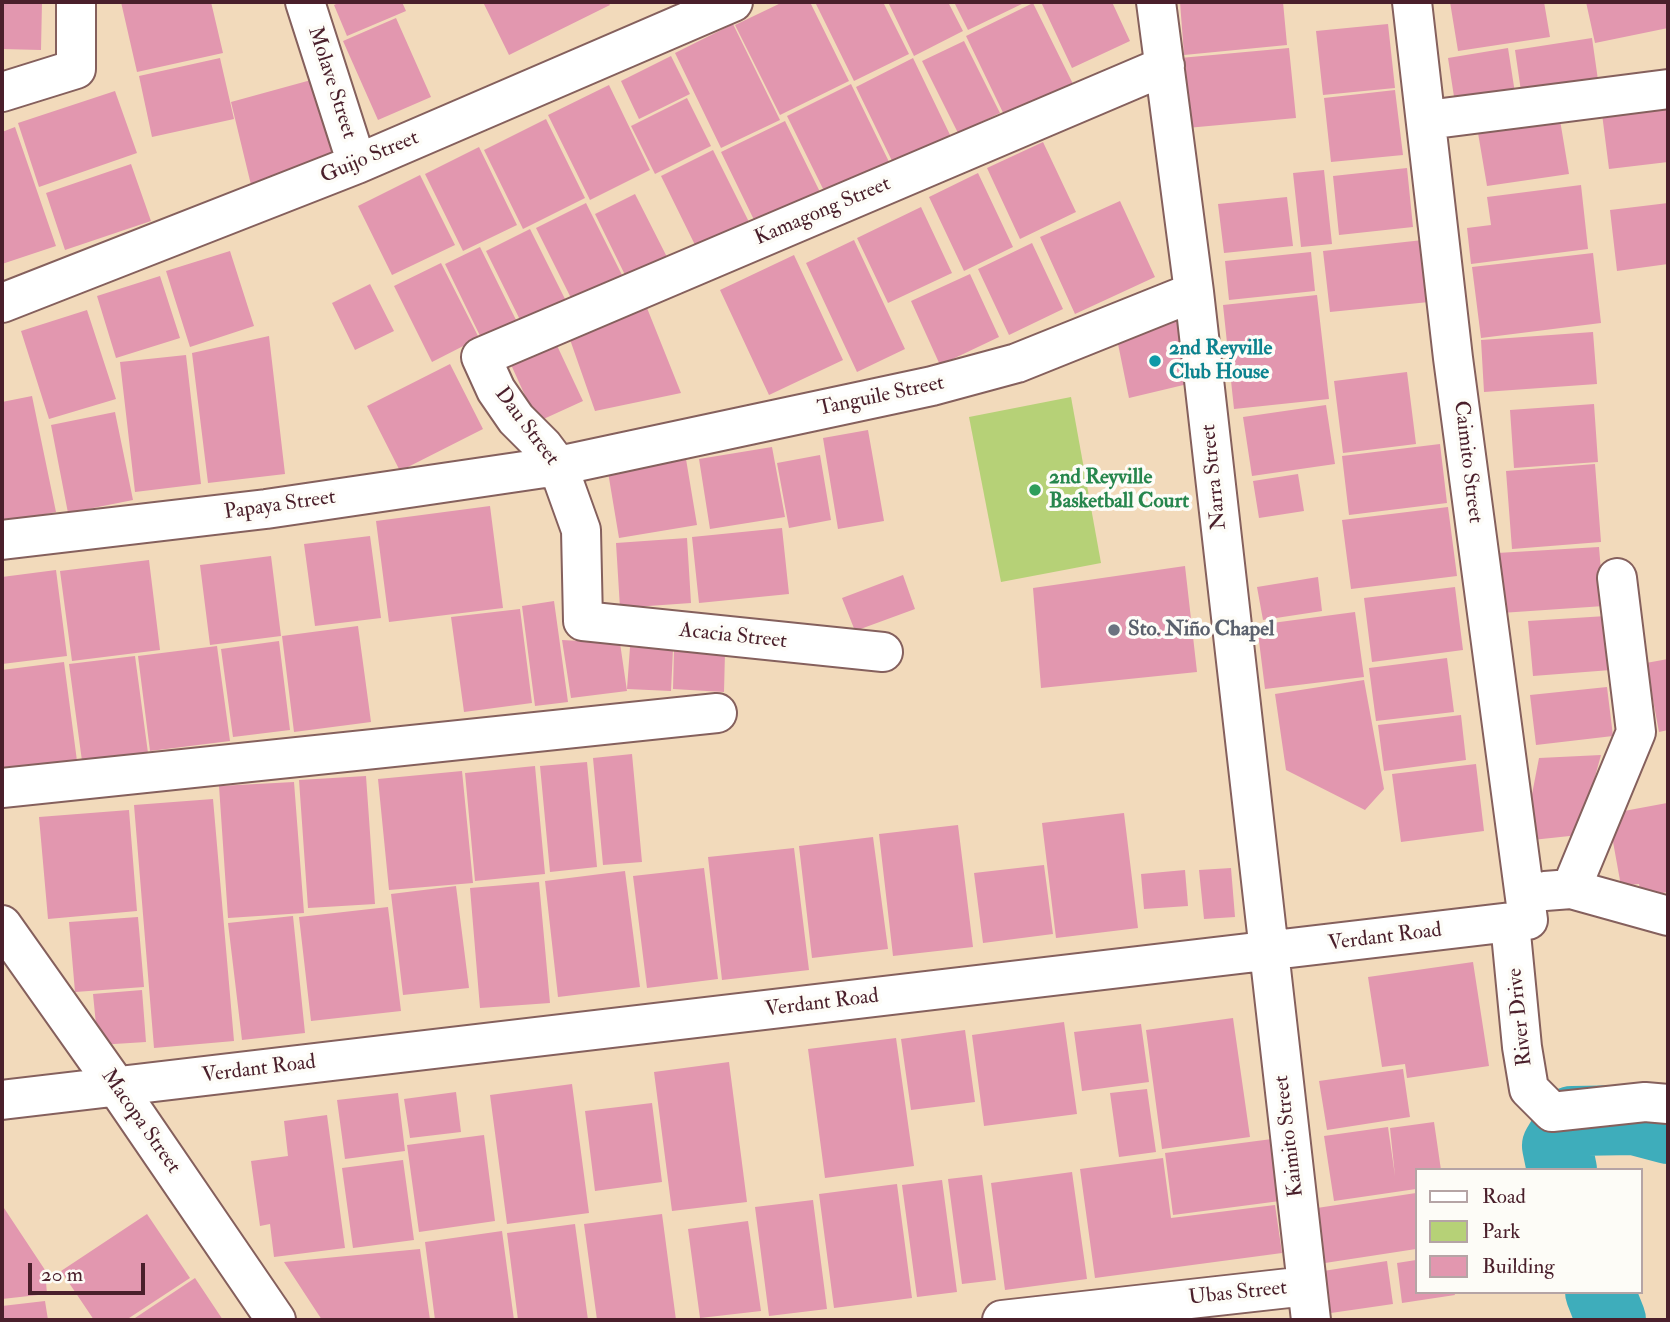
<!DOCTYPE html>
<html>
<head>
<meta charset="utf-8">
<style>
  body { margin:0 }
  #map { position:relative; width:1670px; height:1322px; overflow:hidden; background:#f2dabb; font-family:"IM FELL Double Pica",serif }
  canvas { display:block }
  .frame { position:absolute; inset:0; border:4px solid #4a1f2b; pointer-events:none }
  .legend { position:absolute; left:1415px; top:1168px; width:228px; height:126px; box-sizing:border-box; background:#fdfcf7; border:2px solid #b5a4a5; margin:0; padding:9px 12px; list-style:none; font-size:21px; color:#4a1f2b }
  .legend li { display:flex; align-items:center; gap:14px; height:35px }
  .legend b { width:35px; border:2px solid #b5a4a5 }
  .scale { position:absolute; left:28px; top:1263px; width:117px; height:32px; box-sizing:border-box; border:4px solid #4a1f2b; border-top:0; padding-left:9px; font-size:21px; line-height:24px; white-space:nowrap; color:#4a1f2b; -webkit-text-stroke:5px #fdfcf7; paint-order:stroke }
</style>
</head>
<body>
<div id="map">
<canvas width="1670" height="1322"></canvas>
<div class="frame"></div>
<ul class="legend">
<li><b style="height:9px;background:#fff"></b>Road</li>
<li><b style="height:19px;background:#b6d177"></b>Park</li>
<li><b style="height:19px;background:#e297af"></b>Building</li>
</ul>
<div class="scale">20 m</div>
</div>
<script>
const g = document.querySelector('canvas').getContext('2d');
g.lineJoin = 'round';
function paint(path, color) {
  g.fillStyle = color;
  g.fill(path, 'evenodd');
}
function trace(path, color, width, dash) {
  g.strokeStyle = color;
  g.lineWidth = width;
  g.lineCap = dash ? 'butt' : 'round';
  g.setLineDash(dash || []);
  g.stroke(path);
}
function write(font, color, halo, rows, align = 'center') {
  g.font = font + ' "IM FELL Double Pica",serif';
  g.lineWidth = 7;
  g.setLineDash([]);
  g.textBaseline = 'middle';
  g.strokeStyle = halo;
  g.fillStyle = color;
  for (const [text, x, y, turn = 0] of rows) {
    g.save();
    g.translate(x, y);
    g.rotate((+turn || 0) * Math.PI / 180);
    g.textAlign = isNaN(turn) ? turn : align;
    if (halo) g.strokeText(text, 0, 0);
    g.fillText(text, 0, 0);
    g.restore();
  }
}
paint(new Path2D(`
  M1071 397 1101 563 1001 582 969 417Z`), '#b6d177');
trace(new Path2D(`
  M1562 1170 1557 1146 1572 1121 1634 1120 1668 1129
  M1600 1292 1611 1320`), '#3eadbb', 70);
paint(new Path2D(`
  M2 2H42L41 50 2 49Z
  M121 2H211L223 53 137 72Z
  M340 2H402L406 11 347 36 334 5Z
  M483 2H608L610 5 509 55Z
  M783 2H810L849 81 780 115 735 25Z
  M815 2H883L909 54 854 81Z
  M888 2H948L963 31 914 56Z
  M954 2H1026L968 30Z
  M1041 2H1112L1130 41 1072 68Z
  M1180 2H1283L1287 45 1184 55Z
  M1450 2H1544L1550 37 1458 51Z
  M1586 2H1668V28L1595 43Z
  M1033 3 1076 90 1008 123 966 36Z
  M396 18 431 97 378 120 343 41Z
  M733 24 780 120 721 148 675 53Z
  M1388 24 1395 88 1323 95 1316 31Z
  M1592 38 1600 94 1523 105 1515 50Z
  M964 41 1000 113 958 133 922 61Z
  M1289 48 1296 118 1187 128 1180 58Z
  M1508 48 1515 93 1455 103 1448 58Z
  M671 56 690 94 639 119 621 81Z
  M220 58 234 119 152 137 139 76Z
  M913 58 952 139 895 167 856 87Z
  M322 77 339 144 312 173 252 189 231 102Z
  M851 84 894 172 830 203 787 116Z
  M609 85 650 170 590 200 548 115Z
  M1395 90 1403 155 1331 162 1324 98Z
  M115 91 137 153 39 187 18 123Z
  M687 98 711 146 655 174 631 126Z
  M1668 98V162L1609 169 1601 106Z
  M546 119 585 198 523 229 484 150Z
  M1560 120 1569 174 1487 186 1478 133Z
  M785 121 820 192 756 224 721 152Z
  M15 127 56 246 2 264V132Z
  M1043 142 1076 212 1020 239 987 168Z
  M479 147 517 225 463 251 425 174Z
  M713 150 749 222 696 247 661 176Z
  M131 164 151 221 65 250 46 193Z
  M1407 168 1413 227 1339 235 1333 176Z
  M1324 170 1332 244 1301 247 1293 173Z
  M978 173 1013 247 964 271 929 197Z
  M420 175 455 245 392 275 358 206Z
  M1581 185 1588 249 1471 264 1467 228 1491 225 1487 197Z
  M635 194 668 259 627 279 595 214Z
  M1287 197 1293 246 1224 253 1218 204Z
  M1120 201 1155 277 1075 314 1040 237Z
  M586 203 625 281 575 306 536 228Z
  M1668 203V264L1617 271 1610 210Z
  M921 207 952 273 888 303 857 238Z
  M530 229 570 309 526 332 486 251Z
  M854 240 905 349 857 372 806 263Z
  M1423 240 1429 302 1330 312 1323 251Z
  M1032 243 1063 309 1009 335 978 269Z
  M480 247 520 328 485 346 445 264Z
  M230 251 254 326 190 347 166 271Z
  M1311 252 1315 291 1229 300 1225 261Z
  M1593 253 1601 323 1481 338 1472 267Z
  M794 255 843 360 769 395 720 290Z
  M441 263 479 338 432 362 394 286Z
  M970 274 999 337 940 365 911 301Z
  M160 276 180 338 116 358 97 296Z
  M370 284 394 331 355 350 332 303Z
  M1317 295 1329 399 1234 409 1223 305Z
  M643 298 681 393 595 411 567 331Z
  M87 310 116 399 49 419 21 331Z
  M1183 319 1192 383 1129 398 1117 339Z
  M1593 332 1597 384 1484 392 1481 340Z
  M269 336 285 474 208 483 192 353Z
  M553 337 583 401 537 422 508 358Z
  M186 355 201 484 135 492 120 362Z
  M450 364 483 429 400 471 367 406Z
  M1407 372 1416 444 1343 453 1334 381Z
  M32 396 56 512 2 523V402Z
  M1594 404 1598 462 1514 468 1510 410Z
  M1326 405 1335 464 1252 476 1243 417Z
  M115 412 133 500 68 513 51 425Z
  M868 430 884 521 838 529 823 438Z
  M1440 444 1447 503 1349 515 1342 456Z
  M772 447 785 517 710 529 699 459Z
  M820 455 831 520 789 528 777 463Z
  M686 459 697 525 619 538 608 472Z
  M1595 464 1601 542 1512 549 1506 471Z
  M1298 474 1304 511 1259 518 1253 481Z
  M490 506 503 608 389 622 376 521Z
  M1448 507 1457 576 1351 589 1342 520Z
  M782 528 789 594 699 603 692 537Z
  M370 536 381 618 315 626 304 544Z
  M687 538 691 603 620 608 616 543Z
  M1599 547 1604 606 1501 613 1497 553Z
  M271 556 281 636 210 645 200 565Z
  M149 560 160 650 72 661 60 571Z
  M1185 566 1197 672 1041 688 1033 588Z
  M56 570 67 656 2 664V577Z
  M903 575 915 609 855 631 842 598Z
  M1318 577 1322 611 1263 620 1257 587Z
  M1455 587 1463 650 1372 662 1364 598Z
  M554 601 568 702 535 706 522 606Z
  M520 609 532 703 464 712 451 617Z
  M1355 612 1364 677 1265 689 1257 625Z
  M1606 616 1611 670 1533 676 1528 621Z
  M358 626 371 722 294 732 282 636Z
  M562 640 620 643 627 691 571 698Z
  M279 641 290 730 233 737 221 649Z
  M217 646 230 741 150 751 138 656Z
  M630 647 673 649 671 691 627 689Z
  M674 650 725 652 724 692 673 689Z
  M135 656 148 753 82 761 69 664Z
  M1447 658 1454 712 1376 721 1369 668Z
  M1668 659V730L1659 732 1646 663Z
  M64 662 77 761 2 770V670Z
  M1364 680 1384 789 1365 810 1286 770 1275 694Z
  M1607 687 1613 736 1536 745 1530 695Z
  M1461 715 1466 760 1384 771 1378 725Z
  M632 754 642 862 603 865 593 758Z
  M1601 755 1579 835 1523 841 1539 758Z
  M587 762 597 867 550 872 540 766Z
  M1476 764 1484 831 1401 842 1392 774Z
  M535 766 545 874 475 881 465 773Z
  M462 771 473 883 389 890 378 779Z
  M366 776 375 904 308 908 299 780Z
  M294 782 304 913 228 918 219 786Z
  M213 799 234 1041 154 1048 134 805Z
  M1667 803 1668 892 1641 897 1639 884 1621 886 1608 814Z
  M129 810 137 911 48 919 39 817Z
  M1124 813 1138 928 1056 938 1042 823Z
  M958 825 973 947 893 956 879 834Z
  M873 837 888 949 812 958 799 846Z
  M794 848 809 970 722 980 708 857Z
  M1044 865 1053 934 983 943 974 873Z
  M704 868 718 979 647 988 633 876Z
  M1231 868 1235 917 1204 919 1199 870Z
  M1185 870 1188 906 1144 909 1141 874Z
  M625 871 640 987 558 997 545 881Z
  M539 882 550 1003 480 1008 470 888Z
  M456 886 469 988 403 995 391 894Z
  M388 907 401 1011 311 1021 299 917Z
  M293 916 305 1033 242 1040 228 923Z
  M138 917 144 987 75 992 69 922Z
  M1473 962 1489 1066 1407 1078 1405 1064 1382 1067 1368 977Z
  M142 990 146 1042 98 1045 93 994Z
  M1233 1018 1250 1137 1162 1149 1146 1030Z
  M1064 1022 1077 1114 984 1126 972 1035Z
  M1141 1024 1149 1082 1082 1091 1074 1032Z
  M965 1030 975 1102 911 1110 901 1039Z
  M896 1038 914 1166 825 1178 808 1049Z
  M729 1062 747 1202 672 1211 654 1072Z
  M1403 1069 1410 1117 1327 1130 1319 1081Z
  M572 1084 589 1213 507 1224 490 1095Z
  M1147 1089 1156 1152 1119 1157 1110 1093Z
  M456 1092 461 1132 410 1138 404 1099Z
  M398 1093 405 1151 345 1159 337 1100Z
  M652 1103 662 1182 595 1191 585 1111Z
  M327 1115 345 1248 274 1257 270 1224 260 1226 251 1161 288 1156 284 1121Z
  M1434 1122 1441 1170H1416V1189L1334 1201 1324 1136 1388 1127 1395 1176 1390 1128Z
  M484 1135 495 1221 419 1232 407 1145Z
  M1272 1139 1280 1201 1173 1215 1165 1153Z
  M1163 1158 1171 1218 1275 1205 1282 1253 1095 1278 1080 1169Z
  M403 1160 414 1240 353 1248 342 1168Z
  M1072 1172 1087 1279 1005 1290 991 1183Z
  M982 1175 996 1280 962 1284 948 1179Z
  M942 1180 957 1292 917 1297 902 1185Z
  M897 1184 912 1298 834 1308 819 1194Z
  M1416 1193V1249L1325 1263 1317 1208Z
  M813 1200 827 1309 769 1316 755 1207Z
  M2 1205 45 1270 47 1294 2 1299Z
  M147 1214 190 1278 126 1320H94L61 1271Z
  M662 1214 676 1320H597L584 1224Z
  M748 1221 761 1311 700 1318 688 1229Z
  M575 1224 588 1320H518L507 1233Z
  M502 1231 514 1320H435L425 1242Z
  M420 1249 430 1320H322L284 1262Z
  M1416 1260V1292H1454L1455 1295 1402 1303 1397 1263Z
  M1387 1261 1393 1304 1324 1314 1317 1272Z
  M195 1278 223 1320H132Z
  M45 1301 48 1320H2V1306Z`), '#e297af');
const minor = new Path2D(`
  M305 2 357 164
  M1156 2 1194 292 1311 1320
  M2 92 76 69V2
  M1427 120 1668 89
  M2 303 357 164 733 2
  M2 540 266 509 558 466 932 386 1017 363 1194 292
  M883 652 583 621 581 530 558 466 543 446 516 419 496 390 481 357 1165 66
  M2 788 717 713
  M1571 889 1636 732 1617 578
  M1545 891 1571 889 1668 916
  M1510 923 1522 1047 1529 1089 1552 1112 1645 1102 1668 1104
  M2 925 116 1086 276 1320
  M2 1100 1528 920 1453 358 1412 2
  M1002 1320 1307 1286`);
trace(minor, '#85605d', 42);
trace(minor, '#fff', 38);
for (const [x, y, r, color] of [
  [1155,361,7,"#0f9aa8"],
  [1035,490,7,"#2e9e5b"],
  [1114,630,7,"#6b7280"]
]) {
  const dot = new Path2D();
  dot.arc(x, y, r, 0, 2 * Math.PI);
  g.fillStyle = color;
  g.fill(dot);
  trace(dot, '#fdfcf7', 2.5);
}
write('21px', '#4a1f2b', '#fdfcf7', [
  ["Molave Street",331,83,72],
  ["Guijo Street",370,158,-23],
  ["Kamagong Street",823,212,-23],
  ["Tanguile Street",881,397,-12],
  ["Dau Street",526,427,53],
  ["Caimito Street",1467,462,83],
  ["Narra Street",1215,477,-96],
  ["Papaya Street",280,506,-8],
  ["Acacia Street",733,637,6],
  ["Verdant Road",1385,938,-7],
  ["Verdant Road",822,1004,-7],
  ["River Drive",1521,1017,-96],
  ["Verdant Road",259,1070,-7],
  ["Macopa Street",140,1122,55],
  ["Kaimito Street",1290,1136,-97],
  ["Ubas Street",1238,1294,-6]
]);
write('bold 21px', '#0d838f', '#fdfcf7', [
  ["2nd Reyville",1169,349],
  ["Club House",1169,373]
], 'left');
write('bold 21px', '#27864d', '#fdfcf7', [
  ["2nd Reyville",1049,478],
  ["Basketball Court",1049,502]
], 'left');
write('bold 21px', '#5b616d', '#fdfcf7', [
  ["Sto. Niño Chapel",1128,630]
], 'left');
</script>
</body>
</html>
